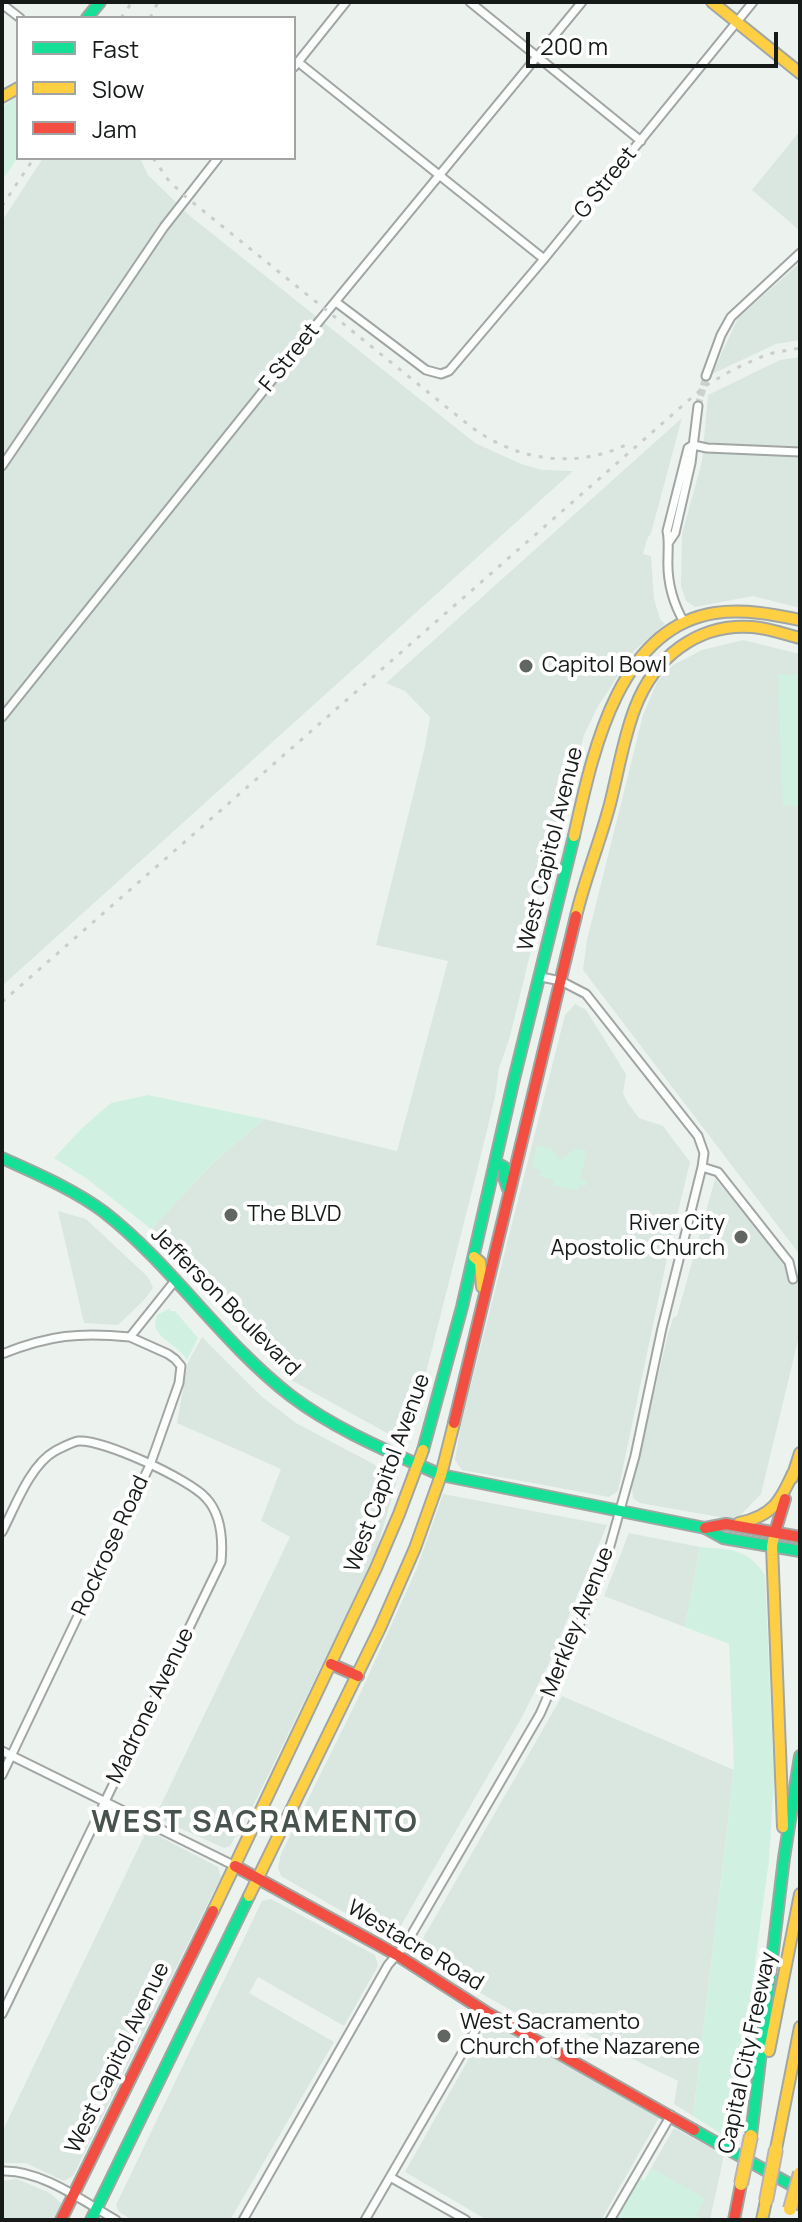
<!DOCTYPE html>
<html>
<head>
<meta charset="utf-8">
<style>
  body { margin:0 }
  #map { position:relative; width:802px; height:2222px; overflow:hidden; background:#ecf3ef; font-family:Manrope,sans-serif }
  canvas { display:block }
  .frame { position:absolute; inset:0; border:4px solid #161a18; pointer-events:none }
  .legend { position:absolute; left:16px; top:16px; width:280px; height:144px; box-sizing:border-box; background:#fff; border:2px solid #a2a3a3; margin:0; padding:10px 14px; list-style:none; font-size:24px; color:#161a18 }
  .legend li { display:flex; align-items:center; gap:16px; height:40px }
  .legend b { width:40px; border:2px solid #a2a3a3 }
  .scale { position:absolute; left:526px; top:32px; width:252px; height:36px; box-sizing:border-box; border:4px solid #161a18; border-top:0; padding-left:10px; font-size:24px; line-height:28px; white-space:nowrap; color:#161a18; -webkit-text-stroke:6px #fff; paint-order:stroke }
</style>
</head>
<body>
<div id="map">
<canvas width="802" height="2222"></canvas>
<div class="frame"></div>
<ul class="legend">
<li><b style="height:10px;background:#16e098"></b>Fast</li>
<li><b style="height:10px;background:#ffcf43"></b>Slow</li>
<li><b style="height:10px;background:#f24e42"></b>Jam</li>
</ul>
<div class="scale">200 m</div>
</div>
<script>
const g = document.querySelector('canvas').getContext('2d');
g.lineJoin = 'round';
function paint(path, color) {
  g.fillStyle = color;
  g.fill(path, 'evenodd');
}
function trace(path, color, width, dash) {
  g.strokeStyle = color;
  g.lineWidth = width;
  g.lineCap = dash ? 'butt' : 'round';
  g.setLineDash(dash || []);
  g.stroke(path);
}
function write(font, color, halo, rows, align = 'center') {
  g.font = font + ' Manrope,sans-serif';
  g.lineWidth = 8;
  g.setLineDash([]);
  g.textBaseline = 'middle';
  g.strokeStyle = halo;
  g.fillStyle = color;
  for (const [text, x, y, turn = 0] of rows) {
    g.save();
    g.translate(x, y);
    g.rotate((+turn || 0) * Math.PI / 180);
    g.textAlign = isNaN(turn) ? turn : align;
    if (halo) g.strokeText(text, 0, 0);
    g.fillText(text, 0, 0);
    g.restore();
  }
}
paint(new Path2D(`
  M800 131V227L798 229 752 190Z
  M43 158H140L148 175 190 216 475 443 521 464 542 470 573 471 2 986V221Z
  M800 263V340L776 344 712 374 738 318Z
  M800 357V608L753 596 695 607 686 601 681 586 682 534 702 461 708 395 780 360Z
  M682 418 651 533 647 539 643 554 651 556 654 599 660 619 665 624 634 651 597 708 584 735 509 1040 499 1068 495 1097 477 1171 410 1436 396 1438 291 1380 151 1229 213 1163 264 1119 397 1151 448 961 376 945 425 747 430 717 405 691 386 683Z
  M743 640 800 654V1255L583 970 587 940 643 715 657 682 673 665 702 650Z
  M575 1004 586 1010 626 1074 623 1093 627 1102 639 1118 663 1126 690 1162 669 1249 618 1491 609 1497 462 1470 455 1460 461 1424 565 1015Z
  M715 1179 800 1276V1332L761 1494 736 1520 640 1503 633 1498 632 1486 668 1334 673 1318 677 1316Z
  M58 1211 86 1219 148 1277 153 1288 144 1300 118 1325 84 1323Z
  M202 1337 261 1396 296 1423 398 1477 377 1548 346 1615 254 1804 230 1846 224 1848 155 1817 290 1537 261 1521 281 1469 177 1423 188 1362Z
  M443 1494 607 1525 548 1665 522 1717 396 1934 385 1936 281 1876 278 1868 281 1854 360 1694 417 1568Z
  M629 1533 700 1547 685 1627 604 1596Z
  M562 1696 734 1770 693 2116 674 2104 678 2081 610 2048 558 2016 549 2032 421 1959 418 1947Z
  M147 1830 218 1867 221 1877 73 2176 64 2181 26 2163H2V2132Z
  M271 1899 375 1955 378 1966 344 2026 258 1977 249 1993 334 2042 230 2220H133L119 2212 116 2205 262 1901Z
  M490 2021 659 2118 601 2220H487L405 2172Z
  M674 2128 724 2155 710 2220H701L641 2186Z
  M17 2179 50 2193 63 2205 57 2220H2V2181Z`), '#d9e7e0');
paint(new Path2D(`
  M18 96V157L2 181V107Z
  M800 674V806H783L778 675Z
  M148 1095 264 1119 213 1163 151 1229 86 1178 54 1158 83 1127 111 1103Z
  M537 1145 552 1149 560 1160 577 1148 587 1151 580 1179 587 1181 586 1186 579 1185 578 1191 553 1185 554 1180 539 1176 541 1170 532 1168Z
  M170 1308V1311H175L198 1338 187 1360C178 1345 161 1342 155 1326L157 1315Z
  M700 1547C730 1550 747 1547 765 1575L774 1781 769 1860 731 2140 693 2116 734 1770 729 1644 685 1627Z
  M651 2168 705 2198 696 2215 705 2220H616L638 2182 643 2178V2183Z`), '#d0f1e1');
trace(new Path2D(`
  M698 406 706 376`), '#ccd2cf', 7, [7, 3.5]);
const street = new Path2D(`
  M470 2 641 141
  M2 4 20 18
  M298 62 544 259
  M294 67 346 2
  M336 302 426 370 441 374 449 371 544 259 753 2
  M706 376 721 335 731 317 800 253
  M2 466 164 227 218 158
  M669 542 675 533 691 463 698 406
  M684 622C673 603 667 580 668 558 668 548 669 540 667 531L688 448 693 445 707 448 800 452
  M2 717 316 325 582 2
  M702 1167 718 1172 789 1262 793 1279
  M2 1354C49 1335 80 1332 130 1337L174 1282
  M2 1532C15 1507 30 1465 55 1451 61 1448 72 1442 78 1441 103 1439 189 1479 206 1498 222 1515 223 1540 221 1562L2 2014
  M2 1751 235 1866
  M2 1775 150 1465 179 1383 181 1366 175 1359 168 1354 130 1337
  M2 2171C40 2169 83 2201 116 2220
  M390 2177 466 2220
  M243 2220 388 1965 406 1944 540 1714 603 1571 635 1456 662 1328 702 1167 704 1153 698 1136 586 994 561 981 541 977
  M365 2220 486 2012
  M610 2220 671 2115`);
const fast = new Path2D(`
  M87 18 100 2
  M2 1158C37 1174 73 1189 104 1212 173 1266 221 1342 291 1396 336 1430 390 1452 441 1475
  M495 1162 504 1167V1177L508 1189
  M423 1450 462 1307 513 1083 574 836
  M441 1475 705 1528 723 1538 800 1551
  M694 2130 800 2190
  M751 2136 784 1858 800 1756
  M91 2220 249 1896`);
const slow = new Path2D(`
  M712 2 800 73
  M2 97 18 88
  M574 836C592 756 617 628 715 613 744 609 772 614 800 620
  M576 916C585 878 600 842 610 804 618 773 623 739 635 708 654 658 697 623 752 627 768 628 784 634 800 638
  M474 1257 480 1262 482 1287
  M792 1478 800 1453
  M739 1523C772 1516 780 1502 793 1473
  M775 1532 772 1546 783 1827
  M249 1896 380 1628 415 1548 441 1475 454 1423
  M213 1911 376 1568 399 1514 423 1450
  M769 2051 800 1894
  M776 2149 800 2027
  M762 2220 766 2201`);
const jam = new Path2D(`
  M454 1423 576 916
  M705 1528 726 1524 800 1537
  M775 1532 785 1499
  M331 1664 358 1676
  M235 1866 397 1955 486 2012 694 2130
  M61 2220 213 1911
  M734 2220 741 2184`);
trace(street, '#a1a6a3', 11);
trace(fast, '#a1a6a3', 14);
trace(slow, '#a1a6a3', 14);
trace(jam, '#a1a6a3', 14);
trace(street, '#fcfdfd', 7);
trace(fast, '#16e098', 10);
trace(slow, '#ffcf43', 10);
trace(jam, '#f24e42', 10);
trace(new Path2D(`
  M121 18 132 2
  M150 18 158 2
  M153 158 169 181 186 197 470 426C518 462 578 470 632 442
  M2 206 34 158
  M2 1002 705 386 734 369 768 354 800 348`), '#cbcdcb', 3, [4, 8]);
const slowBridge = new Path2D(`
  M741 2184 751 2136
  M766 2201 776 2149
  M790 2209 800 2173`);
trace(slowBridge, '#bab1b5', 16, []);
trace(slowBridge, '#ffcf43', 12);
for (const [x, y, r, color] of [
  [526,666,8,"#616663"],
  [231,1215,8,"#616663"],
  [741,1237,8,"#616663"],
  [444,2036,8,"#616663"]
]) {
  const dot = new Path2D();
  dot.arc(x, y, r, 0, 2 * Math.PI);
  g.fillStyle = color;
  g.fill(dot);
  trace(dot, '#fff', 3);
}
write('22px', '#161a18', '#fff', [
  ["G Street",606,183,-51],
  ["F Street",290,358,-51],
  ["West Capitol Avenue",551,849,-76],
  ["Jefferson Boulevard",225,1302,45],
  ["West Capitol Avenue",388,1473,-70],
  ["Rockrose Road",111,1546,-65],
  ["Merkley Avenue",578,1622,-68],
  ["Madrone Avenue",151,1706,-64],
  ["Westacre Road",415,1946,31],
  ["Capital City Freeway",748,2053,-78],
  ["West Capitol Avenue",118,2058,-64]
]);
write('22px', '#161a18', '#fff', [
  ["Capitol Bowl",542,666],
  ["The BLVD",247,1215],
  ["River City",725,1224,"right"],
  ["Apostolic Church",725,1249,"right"],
  ["West Sacramento",460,2023],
  ["Church of the Nazarene",460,2048]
], 'left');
g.letterSpacing = '2px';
write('bold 30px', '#49534e', '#fff', [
  ["WEST SACRAMENTO",255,1824]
]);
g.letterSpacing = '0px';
</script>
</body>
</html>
